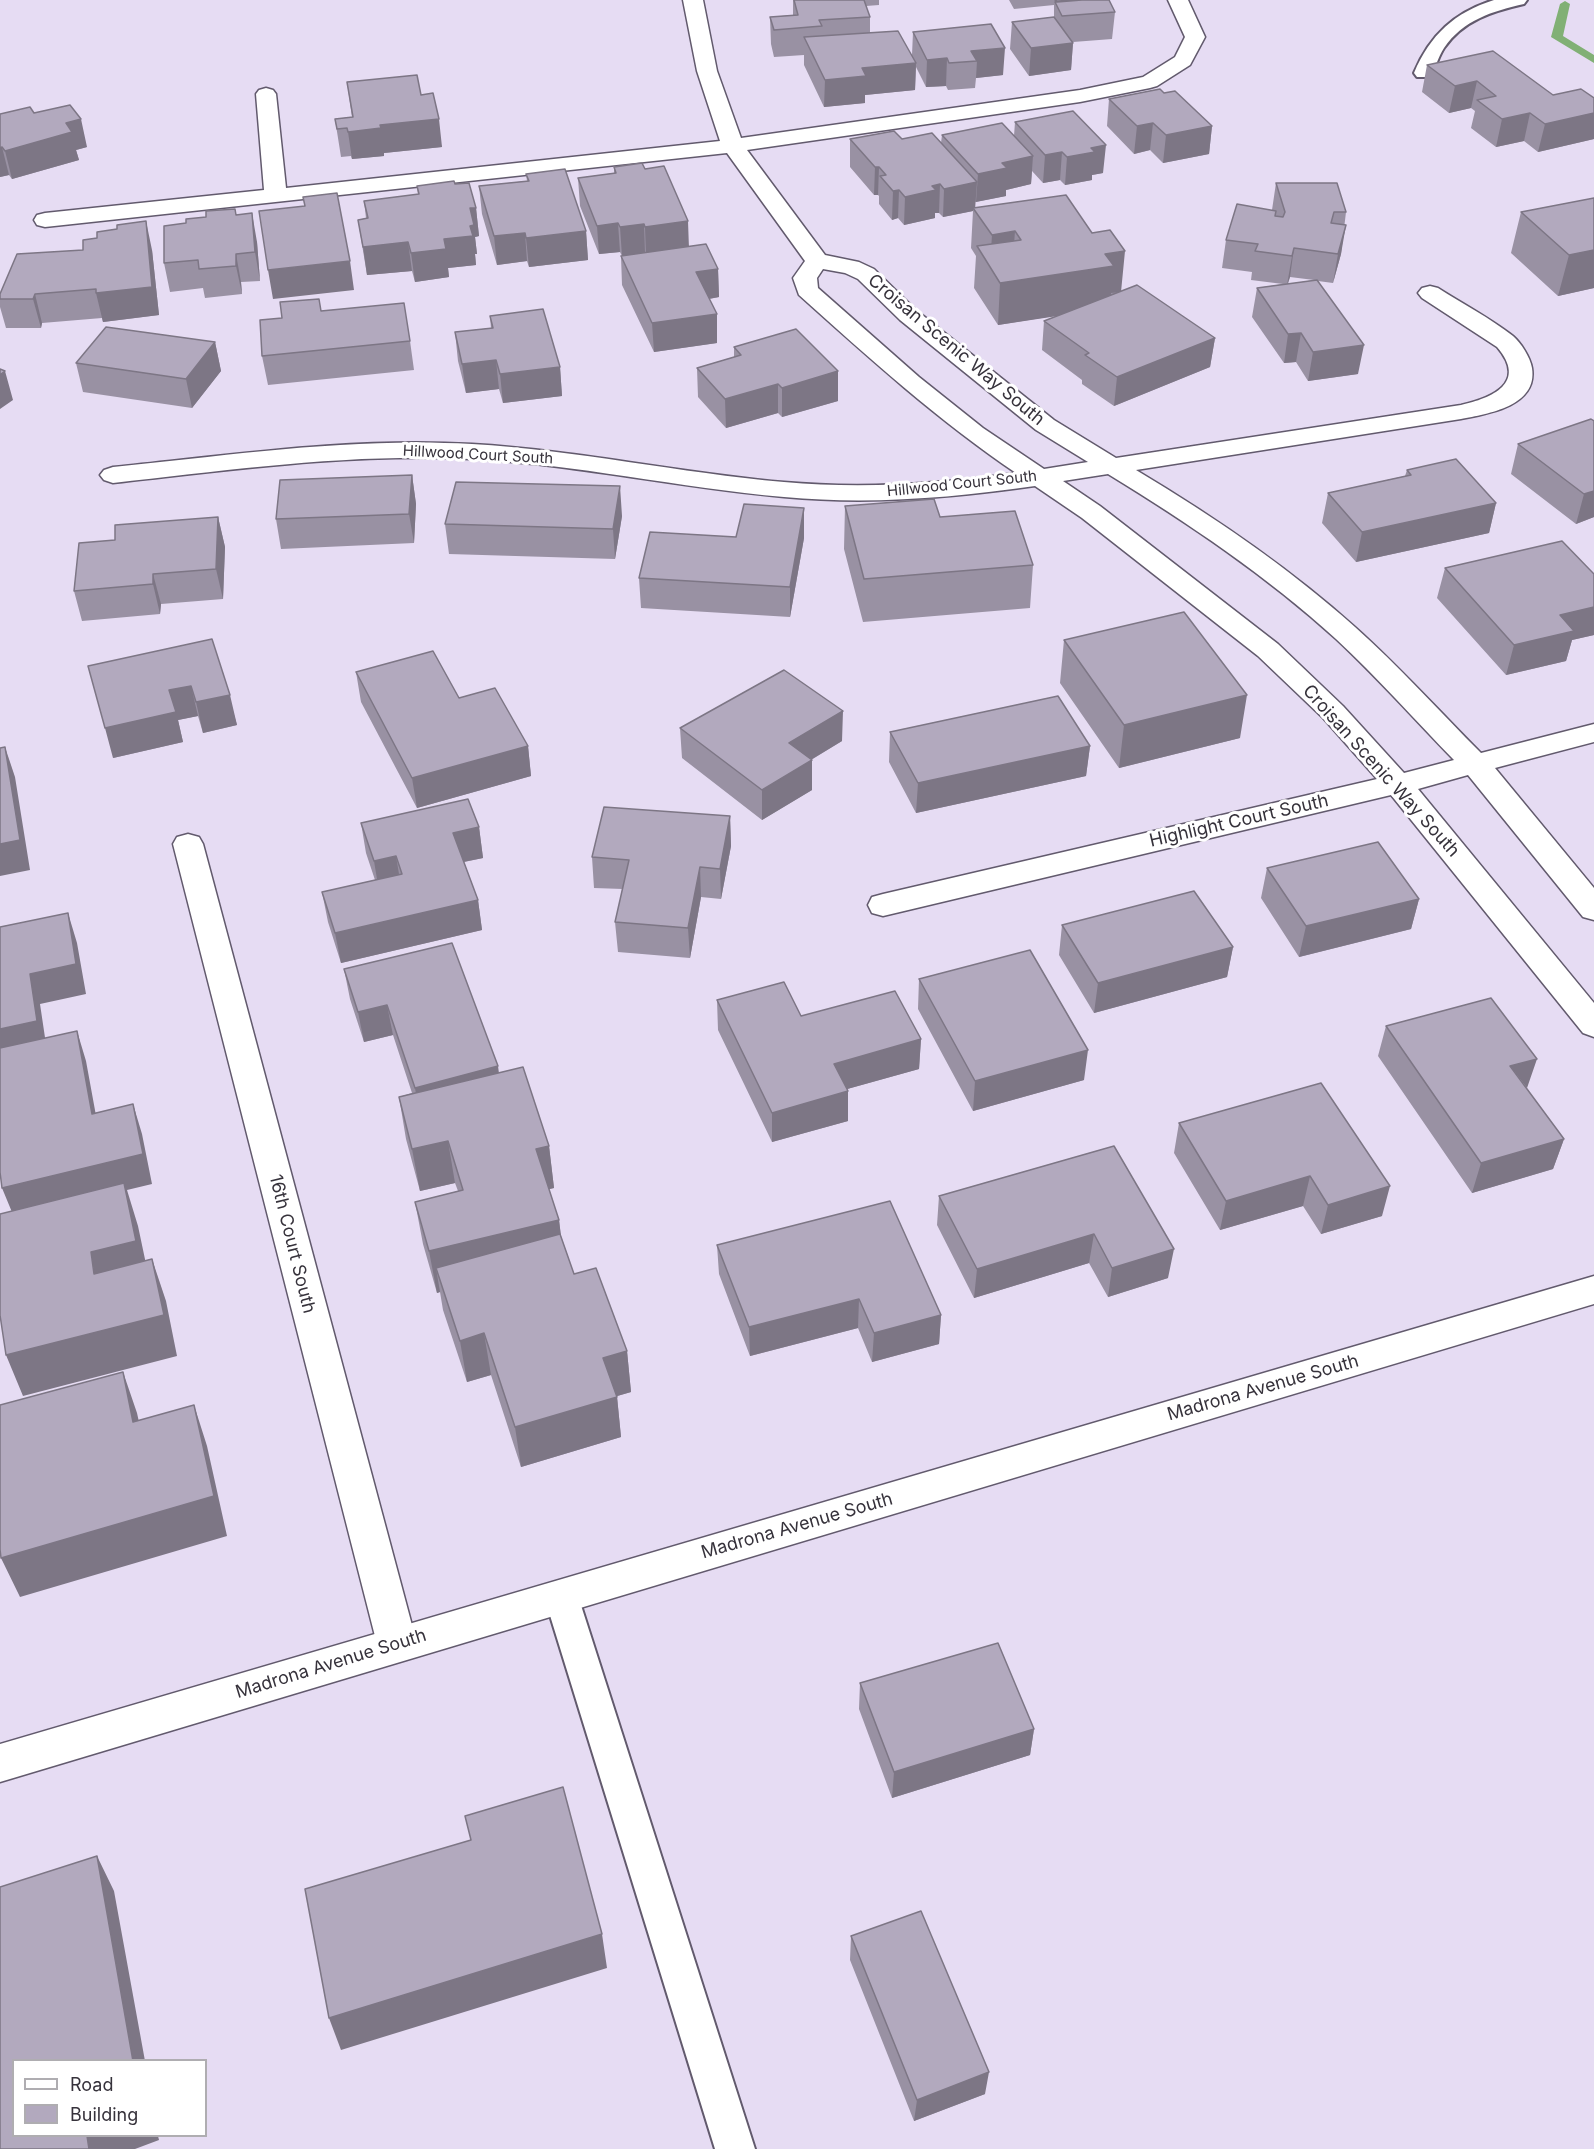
<!DOCTYPE html>
<html>
<head>
<meta charset="utf-8">
<style>
  body { margin:0 }
  #map { position:relative; width:1594px; height:2149px; overflow:hidden; background:#e6dcf3; font-family:Inter,sans-serif }
  canvas { display:block }
  .legend { position:absolute; left:12px; top:2059px; width:195px; height:78px; box-sizing:border-box; background:#fff; border:2px solid #afadb1; margin:0; padding:8px 10px; list-style:none; font-size:18px; color:#36323b }
  .legend li { display:flex; align-items:center; gap:12px; height:30px }
  .legend b { width:30px; border:2px solid #afadb1 }
</style>
</head>
<body>
<div id="map">
<canvas width="1594" height="2149"></canvas>
<ul class="legend">
<li><b style="height:8px;background:#fff"></b>Road</li>
<li><b style="height:16px;background:#b2a9be"></b>Building</li>
</ul>
</div>
<script>
const g = document.querySelector('canvas').getContext('2d');
g.lineJoin = 'round';
function paint(path, color) {
  g.fillStyle = color;
  g.fill(path, 'evenodd');
}
function trace(path, color, width, dash) {
  g.strokeStyle = color;
  g.lineWidth = width;
  g.lineCap = dash ? 'butt' : 'round';
  g.setLineDash(dash || []);
  g.stroke(path);
}
function write(font, color, halo, rows, align = 'center') {
  g.font = font + ' Inter,sans-serif';
  g.lineWidth = 6;
  g.setLineDash([]);
  g.textBaseline = 'middle';
  g.strokeStyle = halo;
  g.fillStyle = color;
  for (const [text, x, y, turn = 0] of rows) {
    g.save();
    g.translate(x, y);
    g.rotate((+turn || 0) * Math.PI / 180);
    g.textAlign = isNaN(turn) ? turn : align;
    if (halo) g.strokeText(text, 0, 0);
    g.fillText(text, 0, 0);
    g.restore();
  }
}
paint(new Path2D(`
  M1565 1 1570 4 1563 36 1594 55V63L1551 37 1560 4Z`), '#81b075');
const service = new Path2D(`
  M1494 0H1527L1524 4C1493 11 1463 20 1444 48 1438 57 1436 68 1429 77H1417L1414 73C1430 35 1455 12 1494 0Z
  M561 1581 573 1585 578 1596 755 2149H715L544 1596 549 1585Z`);
const minor = new Path2D(`
  M683 0H703L717 71 741 138 1080 90 1143 77 1175 57 1185 37 1168 0H1188L1205 37 1190 65 1157 86 1150 88 1080 102 747 150 825 255 859 262 874 269 916 310 1054 420 1116 458 1461 405C1492 398 1528 383 1497 347L1422 298 1418 293 1422 288 1430 286 1438 288C1463 304 1490 318 1513 336 1521 343 1530 357 1532 368 1538 406 1488 414 1461 419L1136 470C1213 516 1288 567 1355 627 1399 666 1439 711 1481 753L1594 724V742L1495 768 1594 888V920L1583 917 1468 775 1418 789 1594 1003V1037L1583 1033 1391 795 883 916 872 913 868 905 872 897 883 894 1377 779 1323 718 1258 656 1082 518 1035 486C951 498 869 505 784 497 679 488 576 464 470 459 351 453 231 470 113 483L104 480 100 475 104 470 113 467C232 455 352 437 472 444 577 450 680 473 784 482 862 489 939 484 1016 473 938 420 869 358 799 295L793 278 805 261 727 153 45 227 37 225 34 220 37 215 45 213 264 190 256 94 259 90 266 88 273 90 276 94 286 188 720 141 697 71ZM823 269 845 273 858 279 900 320 1036 430 1088 462 1044 469 983 428 919 377 818 288 817 278ZM1108 474C1188 523 1267 576 1336 639 1377 677 1415 720 1454 760L1404 773 1343 706 1278 644 1100 506 1063 481Z
  M188 834 199 837 203 844 417 1644 411 1657 397 1662 383 1657 377 1644 173 844 177 837Z`);
const secondary = new Path2D(`
  M1594 1276V1304L0 1782V1744Z`);
trace(service, '#625a6d', 4);
trace(minor, '#625a6d', 3);
trace(secondary, '#625a6d', 3);
paint(service, '#fff');
paint(minor, '#fff');
paint(secondary, '#fff');
paint(new Path2D(`
  M793 0H879V5L866 6 870 17V33L912 55 913 32 991 24 1003 75 976 78 975 88 948 90 946 86 926 87 916 67 915 90 865 95V103L824 107 804 65V55L774 57 771 44 770 17 793 15Z
  M1009 0H1109L1115 12 1112 39 1073 42 1071 70 1029 76 1010 49 1012 22 1054 17V5L1014 9Z
  M1427 65 1553 95 1594 98V139L1538 152 1524 141 1496 147 1471 128 1475 111 1471 108 1449 113 1422 92Z
  M347 82 421 95 442 147 384 153V156L352 159 351 156 341 157 335 119 352 117Z
  M1164 93 1212 126 1209 154 1163 163 1150 150 1134 154 1107 126 1109 99Z
  M34 113 87 147 76 150 79 160 12 179 9 175 0 177V114Z
  M1015 122 1103 173 1092 175V180L1065 185 1060 180 1043 183 1032 171 1031 184 1006 190V196L975 202V207L1121 292 1215 338 1210 367 1114 406 1082 384V380L1042 350 1044 321 1060 315 998 325 974 288 976 256 971 248 973 211 943 217 939 213H935V218L904 225 898 218 892 220 879 204V196L878 195H874L850 167V139H902L941 143 942 135 1014 136Z
  M614 167 645 169 689 246 718 269 719 297 709 299 717 343 654 352 622 285 621 256H622L620 252 599 254 580 206 578 178 614 173Z
  M526 174 586 231 588 260 529 267 527 261 497 265 482 214 479 186 527 181Z
  M1276 183 1346 212 1341 254 1333 283 1318 281 1358 374 1308 381 1296 362 1284 363 1252 317 1257 288 1283 284 1251 280 1252 272 1222 268 1226 240 1272 210ZM1290 277 1314 280 1288 284Z
  M455 184 476 208 479 236 475 237 477 254H475L476 265 448 268 449 277 415 282 412 271 367 275 358 220 366 218 364 201 418 195 417 186Z
  M1594 198V288L1558 296 1511 253 1521 212Z
  M236 214 257 242 260 281 241 282 242 294 205 298 203 288 170 292 164 263 186 223Z
  M152 250 159 315 103 322 102 318 42 323 41 328H6L0 307V294Z
  M319 299 321 311 410 341 414 370 268 385 262 356 282 318Z
  M490 316 560 367 562 396 503 403 499 389 466 393 458 361 455 332 491 328Z
  M215 342 221 371 192 408 83 392 76 363Z
  M734 347 838 401 782 417 778 413 726 428 698 397 697 368 734 357Z
  M1594 421V517L1576 524 1511 474 1518 444Z
  M1407 470 1496 503 1489 533 1356 562 1322 523 1328 493 1405 476Z
  M412 475 416 504 414 543 281 549 276 519Z
  M845 506 940 517 1033 565 1030 608 863 622 844 549Z
  M622 516 615 559 449 554 445 524Z
  M218 517 225 547 223 599 161 604 160 614 82 621 74 591 115 540Z
  M736 537 804 538 790 617 641 608 639 578Z
  M1445 568 1594 574V635L1572 640 1566 661 1506 675 1437 598Z
  M212 639 237 725 203 733 198 716 178 720 183 742 113 758Z
  M1064 640 1240 738 1119 768 1060 683Z
  M356 672 459 698 528 746 531 776 417 808 361 702Z
  M680 728 842 741 811 760 812 790 762 820 682 758Z
  M890 732 1090 746 1086 776 916 813 889 762Z
  M730 816 731 846 721 899 701 897 690 958 618 952 615 922 623 889 594 888 592 857Z
  M361 823 479 827 483 858 464 862 478 900 482 930 341 963 328 922 322 892 375 880 366 853Z
  M1267 868 1419 899 1411 929 1299 957 1261 898Z
  M1062 925 1233 947 1227 977 1094 1013 1059 955Z
  M344 969 499 1073 549 1146 554 1188 549 1189 559 1220 561 1236 574 1274 627 1351 631 1392 617 1396 621 1437 521 1467 491 1375 467 1382 443 1310 440 1292 437 1293 423 1244 415 1202 458 1191 455 1183 420 1191 406 1139 399 1097 412 1093 393 1035 364 1042 350 999Z
  M919 979 1084 1080 973 1111 918 1009Z
  M717 1000 921 1039 919 1069 847 1089 848 1091V1121L772 1142 718 1030Z
  M1386 1026 1527 1089 1564 1139 1553 1169 1472 1193 1378 1056Z
  M1321 1083 1382 1216 1321 1234 1303 1206 1220 1230 1174 1153 1179 1123Z
  M1114 1146 1168 1278 1108 1297 1089 1263 974 1298 937 1225 939 1196Z
  M717 1245 941 1315 939 1344 872 1362 858 1328 750 1356 719 1274Z
  M860 1683 1034 1729 1030 1755 892 1798 859 1709Z
  M851 1936 985 2094 914 2121 850 1960Z`), '#9991a3');
paint(new Path2D(`
  M1073 43 1071 70 1029 76 1031 48Z
  M1005 48 1003 75 976 78 977 61 971 51Z
  M947 58 946 86 926 87 927 60Z
  M916 63 915 90 865 95V103L824 107 825 80 862 68Z
  M1477 81 1471 108 1449 113 1455 86Z
  M1530 113 1524 141 1496 147 1502 119Z
  M1594 113V139L1538 152 1545 124Z
  M81 119 87 147 76 150 79 160 12 179 5 151 66 123Z
  M439 119 442 147 384 153V156L352 159 348 132 380 125Z
  M1153 123 1150 150 1134 154 1137 126Z
  M1212 126 1209 154 1163 163 1166 135Z
  M1106 145 1103 173 1092 175V180L1065 185 1067 157 1091 148Z
  M2 147 9 175 0 177V148Z
  M1062 152 1060 180 1043 183 1045 155Z
  M1033 156 1031 184 1006 190V196L976 202 978 174 1002 163Z
  M875 167H879L878 195H874Z
  M977 182 975 210 973 208V211L943 217 944 189Z
  M940 184 939 213H935V218L904 225 905 197 932 186Z
  M899 190 898 218 892 220 893 191Z
  M470 208H476L479 236 475 237 477 254H475L476 265 448 268 449 277 415 282 411 253 444 239Z
  M252 213 257 242 260 281 255 252Z
  M146 221 152 250 159 315 103 322 96 293Z
  M688 221 689 249 646 255 645 227Z
  M618 223 620 252 599 254 597 226Z
  M644 224 645 253 622 256 620 227Z
  M1346 225 1341 254 1333 283 1338 254Z
  M586 231 588 260 529 267 526 238Z
  M1015 231 1012 272 990 266 992 235Z
  M525 233 527 261 497 265 494 236Z
  M408 242 412 271 367 275 363 247Z
  M1294 248 1290 277 1287 285 1292 256Z
  M1594 250V288L1558 296 1569 255Z
  M1125 251 1121 292 1111 293 1110 308 998 325 1000 283 1105 254Z
  M236 254 241 282 242 294 236 266Z
  M350 261 354 290 273 299 268 270Z
  M718 269 719 297 697 301 696 272Z
  M35 294 42 323 41 328 33 299Z
  M717 314V343L654 352 652 323Z
  M1301 333 1296 362 1284 363 1288 334Z
  M1215 338 1210 367 1114 406 1117 377Z
  M215 342 221 371 192 408 186 379Z
  M1364 345 1358 374 1308 381 1313 352Z
  M496 360 499 389 466 393 462 364Z
  M560 367 562 396 503 403 500 374Z
  M5 371 13 400 0 409V375Z
  M838 371V401L782 417V388Z
  M778 384V413L726 428 725 399Z
  M412 475 416 504 414 543 409 514Z
  M620 486 622 516 615 559 613 529Z
  M1594 491V517L1576 524 1584 494Z
  M1496 503 1489 533 1356 562 1362 532Z
  M804 508V538L790 617V587Z
  M218 517 225 547 223 599 216 569Z
  M153 574 161 604 160 614 153 584Z
  M1594 607V635L1572 640 1566 661 1506 675 1514 645 1560 615Z
  M191 686 198 716 178 720 183 742 113 758 105 728 169 690Z
  M230 695 237 725 203 733 196 702Z
  M1247 695 1240 738 1119 768 1124 725Z
  M843 711 842 741 789 773V743Z
  M528 746 531 776 417 808 412 778Z
  M1090 746 1086 776 916 813 918 783Z
  M5 747 15 777 30 870 0 876V844Z
  M812 760V790L762 820V790Z
  M730 816 731 846 721 899 720 869Z
  M479 827 483 858 458 863 453 833Z
  M396 856 401 886 379 891 374 861Z
  M700 867 701 897 690 958 688 928Z
  M1419 899 1411 929 1299 957 1306 926Z
  M478 900 482 930 341 963 335 933Z
  M68 913 77 943 86 994 40 1004 47 1051 0 1061V1029L30 974Z
  M1233 947 1227 977 1094 1013 1098 983Z
  M387 1005 393 1035 364 1042 358 1012Z
  M77 1031 86 1061 101 1143 92 1114Z
  M921 1039 919 1069 833 1093 834 1064Z
  M1088 1050 1084 1080 973 1111 975 1081Z
  M1537 1059 1527 1088 1510 1066Z
  M498 1066 502 1096 420 1117 415 1088Z
  M848 1091V1121L772 1142V1113Z
  M133 1104 142 1134 152 1184 127 1190 138 1226 150 1283 94 1274 91 1252 14 1217 2 1188Z
  M1564 1139 1553 1169 1472 1193 1481 1163Z
  M448 1141 455 1183 420 1191 412 1149Z
  M549 1146 554 1188 541 1191 536 1149Z
  M1310 1176 1303 1206 1220 1230 1226 1201Z
  M1390 1186 1382 1216 1321 1234 1328 1205Z
  M559 1220 564 1262 436 1268 440 1292 437 1293 429 1251Z
  M1094 1234 1089 1263 974 1298 977 1269Z
  M1174 1249 1168 1278 1108 1297 1112 1268Z
  M152 1259 166 1301 177 1356 23 1396 6 1355Z
  M859 1299 858 1328 750 1356 749 1327Z
  M941 1315 939 1344 872 1362 874 1333Z
  M484 1333 491 1375 467 1382 460 1341Z
  M627 1351 631 1392 607 1399 603 1358Z
  M123 1372 137 1413 148 1463 133 1422Z
  M617 1397 621 1437 521 1467 515 1427Z
  M194 1405 207 1446 227 1536 20 1597 1 1558Z
  M1034 1729 1030 1755 892 1798 894 1772Z
  M97 1856 114 1891 145 2061H133Z
  M602 1934 607 1968 341 2050 329 2018Z
  M989 2072 985 2094 914 2121 917 2100Z
  M87 2136H158L159 2140 135 2149H89Z`), '#7d7685');
const building = new Path2D(`
  M794 0H864L870 17 819 20 822 26 774 30 770 17 798 15Z
  M1055 0H1082L1057 2Z
  M1082 0H1109L1115 12 1062 16 1055 2Z
  M1054 17 1073 43 1031 48 1012 22Z
  M991 24 1005 48 971 51 977 61 949 63 947 58 927 60 913 32Z
  M898 31 916 63 862 68 866 76 825 80 804 37Z
  M1493 51 1553 95 1581 89 1594 98V113L1545 124 1530 113 1502 119 1477 100 1496 96 1477 81 1455 86 1427 65Z
  M417 75 421 95 433 93 439 119 380 125 381 128 348 132 347 128 337 129 335 119 353 117 347 82Z
  M1160 89 1164 93 1175 91 1212 126 1166 135 1153 123 1137 126 1109 99Z
  M70 105 81 119 66 123 72 132 5 151 2 147 0 148V114L30 107 34 113Z
  M1073 111 1106 145 1091 148 1095 152 1067 157 1062 152 1045 155 1015 122Z
  M1002 123 1033 156 1002 163 1007 168 978 174 942 135Z
  M894 131 902 139 932 133 977 182 944 189 940 184 932 186 936 190 905 197 899 190 893 191 880 176 886 175 879 167H875L850 139Z
  M642 163 645 169 664 166 688 221 645 227 644 224 620 227 618 223 597 226 578 178 616 173 614 167Z
  M565 169 586 231 526 238 525 233 494 236 479 186 529 181 526 174Z
  M454 181 455 184 469 183 476 208H470L474 225 470 226 473 236 444 239 446 249 411 253 408 242 363 247 358 220 368 218 364 201 419 194 417 186Z
  M1276 183H1337L1346 212H1334L1331 223 1346 225 1338 254 1294 248 1292 256 1255 251 1258 244 1226 240 1237 204 1276 211 1275 216 1283 217 1285 212Z
  M337 193 350 261 268 270 259 211 305 206 303 197Z
  M1066 195 1092 233 1110 230 1125 251 1105 254 1114 266 1000 283 977 246 1021 240 1015 231 992 235 973 208Z
  M1594 198V250L1569 255 1521 212Z
  M235 209 236 215 252 213 255 252 236 254V266L199 269 198 260 164 263V226L186 223V219L206 217V211Z
  M146 221 152 287 96 293V289L35 294 33 299H0V294L17 254 83 250V240L97 238V232L117 229V225Z
  M706 244 718 269 696 272 717 314 652 323 621 256Z
  M1317 280 1364 345 1313 352 1301 333 1288 334 1257 288Z
  M1137 285 1215 338 1117 377 1085 355 1089 353 1044 321Z
  M319 299 321 311 404 303 410 341 262 356 260 320 282 318 280 302Z
  M543 309 560 367 500 374 496 360 462 364 455 332 493 328 490 316Z
  M106 327 215 342 186 379 76 363Z
  M796 329 838 371 782 388 778 384 725 399 697 368 741 355 734 347Z
  M0 369 5 371 0 375Z
  M1591 419 1594 421V491L1584 494 1518 444Z
  M1456 459 1496 503 1362 532 1328 493 1411 475 1407 470Z
  M412 475 409 514 276 519 280 480Z
  M456 482 620 486 613 529 445 524Z
  M934 499 940 517 1015 511 1033 565 864 579 845 506Z
  M744 504 804 508 790 587 639 578 650 532 736 537Z
  M218 517 216 569 153 574V584L74 591 79 543 115 540V525Z
  M1562 541 1594 574V607L1560 615 1574 631 1514 645 1445 568Z
  M1184 612 1247 695 1124 725 1064 640Z
  M212 639 230 695 196 702 191 686 169 690 176 712 105 728 88 666Z
  M433 651 459 698 495 688 528 746 412 778 356 672Z
  M784 670 843 711 789 743 812 760 762 790 680 728Z
  M1058 696 1090 746 918 783 890 732Z
  M5 747 20 840 0 844V748Z
  M468 799 479 827 453 833 478 900 335 933 322 892 402 874 396 856 374 861 361 823Z
  M604 807 730 816 720 869 700 867 688 928 615 922 629 860 592 857Z
  M1378 842 1419 899 1306 926 1267 868Z
  M1194 891 1233 947 1098 983 1062 925Z
  M68 913 76 964 30 974 37 1021 0 1029V927Z
  M452 943 498 1066 415 1088 387 1005 358 1012 344 969Z
  M1030 950 1088 1050 975 1081 919 979Z
  M784 982 801 1016 895 991 921 1039 834 1064 848 1091 772 1113 717 1000Z
  M1491 998 1537 1059 1510 1066 1564 1139 1481 1163 1386 1026Z
  M77 1031 92 1114 133 1104 143 1154 2 1188 0 1172V1048Z
  M523 1067 549 1146 536 1149 559 1220 429 1251 415 1202 463 1190 448 1141 412 1149 399 1097Z
  M1321 1083 1390 1186 1328 1205 1310 1176 1226 1201 1179 1123Z
  M1114 1146 1174 1249 1112 1268 1094 1234 977 1269 939 1196Z
  M124 1183 136 1241 91 1252 94 1274 152 1259 164 1315 6 1355 0 1315V1214Z
  M890 1201 941 1315 874 1333 859 1299 749 1327 717 1245Z
  M560 1234 574 1274 596 1268 627 1351 603 1358 617 1397 515 1427 484 1333 460 1341 436 1268Z
  M123 1372 133 1422 194 1405 214 1496 1 1558 0 1549V1405Z
  M998 1643 1034 1729 894 1772 860 1683Z
  M563 1787 602 1934 329 2018 305 1889 471 1840 465 1816Z
  M97 1856 133 2061H14V2136H87L89 2149H0V1887Z
  M921 1911 989 2072 917 2100 851 1936Z`);
paint(building, '#b2a9be');
trace(building, '#7d7685', 1.5);
write('15px', '#36323b', '#fff', [
  ["Hillwood Court South",478,455,3],
  ["Hillwood Court South",962,484,-6]
]);
write('18px', '#36323b', '#fff', [
  ["Croisan Scenic Way South",956,350,40],
  ["Croisan Scenic Way South",1381,771,48],
  ["Highlight Court South",1239,821,-13],
  ["16th Court South",292,1244,76],
  ["Madrona Avenue South",1263,1388,-16],
  ["Madrona Avenue South",797,1526,-16],
  ["Madrona Avenue South",331,1664,-17]
]);
</script>
</body>
</html>
